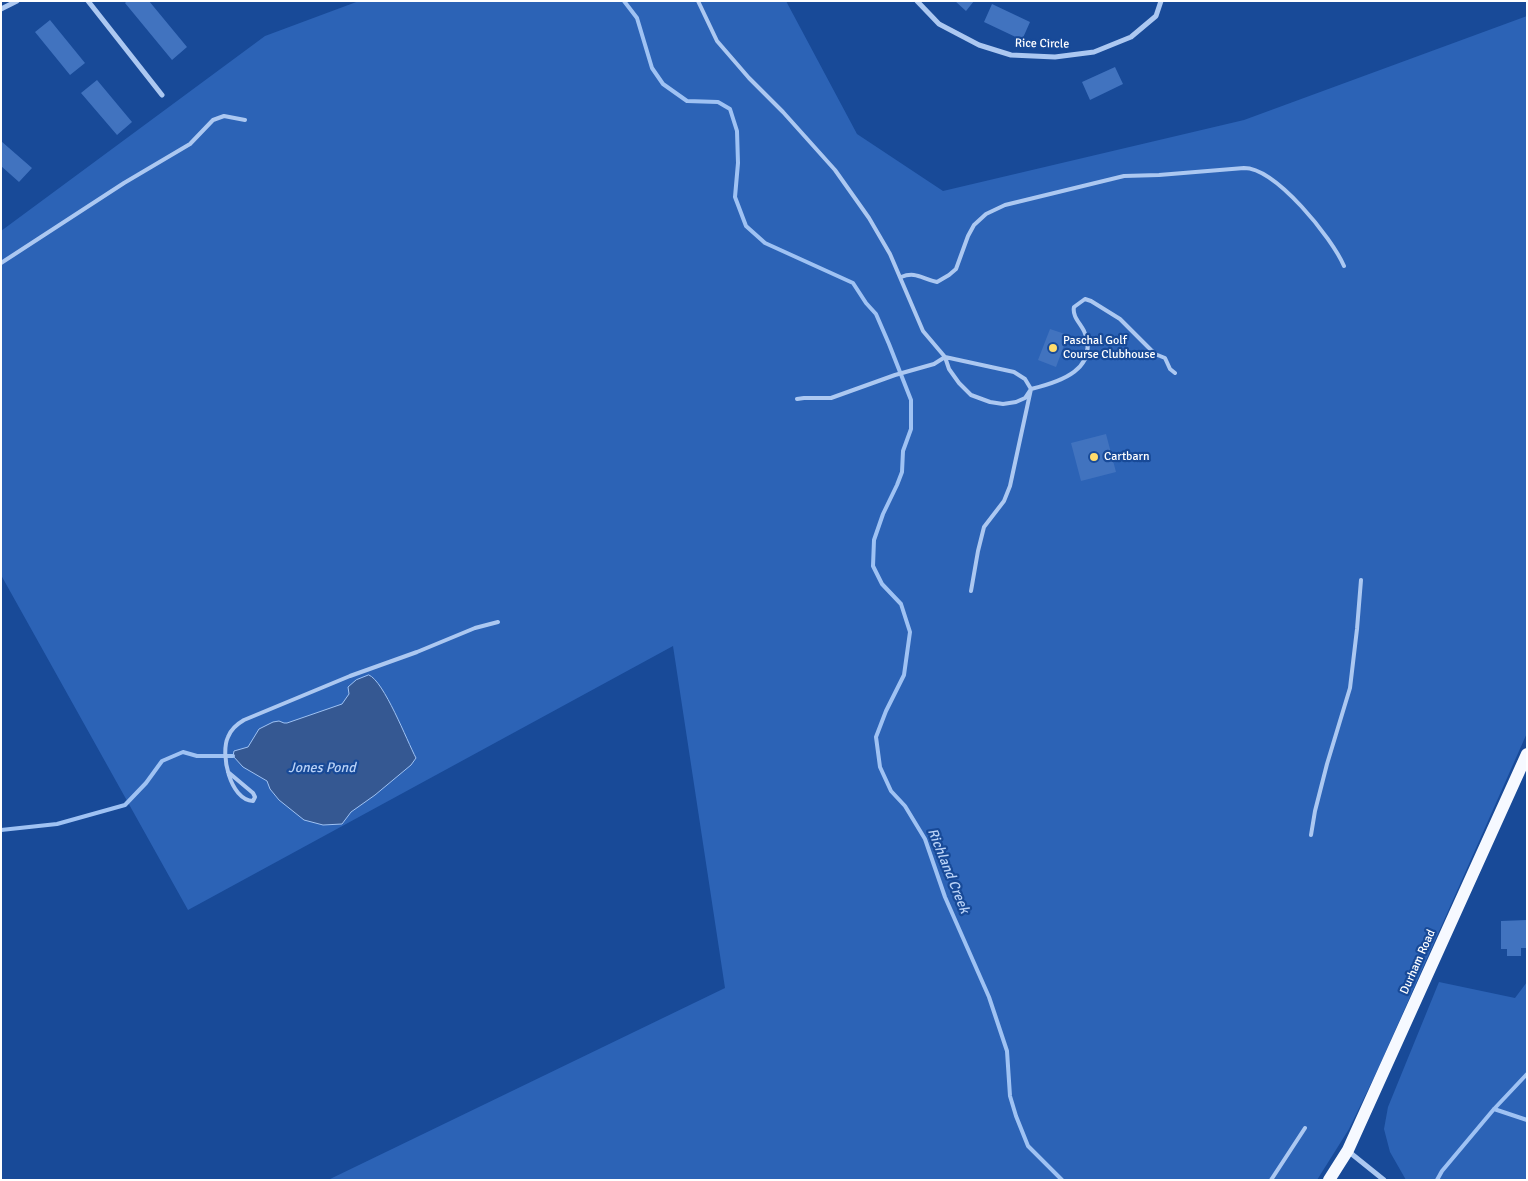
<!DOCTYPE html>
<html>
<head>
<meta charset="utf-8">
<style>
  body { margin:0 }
  #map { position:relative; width:1528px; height:1181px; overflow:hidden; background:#184a98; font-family:Signika,sans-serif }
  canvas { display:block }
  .frame { position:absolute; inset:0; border:2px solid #fff; pointer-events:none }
</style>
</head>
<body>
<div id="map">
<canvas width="1528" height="1181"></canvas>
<div class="frame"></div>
</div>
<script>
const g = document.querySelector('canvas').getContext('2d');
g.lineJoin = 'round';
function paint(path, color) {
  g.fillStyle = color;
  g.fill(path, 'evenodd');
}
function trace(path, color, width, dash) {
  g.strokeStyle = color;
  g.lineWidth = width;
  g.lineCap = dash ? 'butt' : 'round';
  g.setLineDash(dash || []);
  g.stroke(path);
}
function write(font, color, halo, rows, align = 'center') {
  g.font = font + ' Signika,sans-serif';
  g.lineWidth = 4.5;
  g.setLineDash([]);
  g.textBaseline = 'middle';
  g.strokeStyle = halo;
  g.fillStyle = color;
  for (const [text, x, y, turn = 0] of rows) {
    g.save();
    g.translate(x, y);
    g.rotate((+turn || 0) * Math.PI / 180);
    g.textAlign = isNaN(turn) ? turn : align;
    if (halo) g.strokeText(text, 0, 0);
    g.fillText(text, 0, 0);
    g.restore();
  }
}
paint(new Path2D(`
  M359 1H786L857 134 943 191 1244 120 1527 16V733L1378 1069 1349 1129 1317 1180H328L725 988 673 646 188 910 1 575V231L265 36Z
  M1439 982 1515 998 1527 982V1180H1406L1390 1152 1384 1129 1388 1107Z`), '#2c63b6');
const water = new Path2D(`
  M369 675C384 681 407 741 416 758L411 765 375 795 351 812 342 824 323 825 304 820 279 800 270 789 267 781 243 767 233 756 234 751 248 747 259 729 273 722 279 721 284 723H287L342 704 349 694 348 687 356 680Z`);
paint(water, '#355892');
trace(water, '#9fc2f3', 1);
trace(new Path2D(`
  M624 1 637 18 652 68 663 84 687 101 718 102 730 109 737 131 738 163 735 197 746 226 765 243 853 283 866 303 876 314 889 344 911 400V429L903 451 902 472 897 485 883 514 874 540 873 566 882 584 901 604 910 632 904 675 886 711 876 737 880 767 891 791 905 806 925 839 945 897 989 997 1007 1051 1010 1096 1016 1116 1028 1146 1062 1180
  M1 830 57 824 125 805 146 783 162 761 183 752 197 756H233
  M1494 1109 1527 1120
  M1437 1180 1442 1171 1494 1109 1527 1074`), '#9fc2f3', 4);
paint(new Path2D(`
  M127 1H149L187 47 172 60 125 3Z
  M955 1H974L966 11Z
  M992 4 1030 22 1022 40 984 22Z
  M50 20 85 63 70 75 35 32Z
  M1115 67 1123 84 1090 100 1082 82Z
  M97 80 132 122 117 135 81 93Z
  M1 141 32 168 19 182 1 166Z
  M1050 329 1068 335 1056 367 1038 360Z
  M1106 434 1116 472 1081 481 1071 443Z
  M1527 920V948H1521V956H1507V949H1501V921Z`), '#4173bf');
trace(new Path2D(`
  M698 1 717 41 749 78 783 112 835 170 869 218 890 254 923 331 945 357 949 369 959 383 971 395 990 402 1003 404 1016 402 1025 398 1031 389 1025 379 1014 372 945 357 934 364 895 375 831 398H804L797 399
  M1 263 124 183 190 144 213 120 224 116 245 120
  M901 277C916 271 922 279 937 282L949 275 956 269 968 236 974 225 986 214 1005 205 1124 176 1159 175 1244 168C1276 168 1332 238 1344 266
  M971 591 978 551 984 527 1004 501 1010 486 1031 389C1060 382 1100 369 1084 331 1080 323 1072 316 1074 307L1085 299 1091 301 1120 319 1155 354 1165 358 1170 369 1175 373
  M228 772 253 793 255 797 253 801C230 800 220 754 228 737 231 729 237 724 244 720L350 676 417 652 475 628 498 622
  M1311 835 1315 811 1327 764 1350 688 1357 629 1361 580
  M1271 1180 1305 1128`), '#acc8f1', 4);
trace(new Path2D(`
  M88 1 162 95
  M917 1 939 24 979 45 1011 55 1055 57 1094 52 1131 37 1156 16 1161 1
  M1 9 17 1
  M1348 1151 1384 1180`), '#acc8f1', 5);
trace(new Path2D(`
  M1329 1180 1348 1150 1527 754`), '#f6f9ff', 12);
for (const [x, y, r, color] of [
  [1053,348,5,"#ffdc6c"],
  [1094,457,5,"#ffdc6c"]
]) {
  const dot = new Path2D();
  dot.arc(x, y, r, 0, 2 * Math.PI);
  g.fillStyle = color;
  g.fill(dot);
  trace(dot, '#184a98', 2);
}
write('12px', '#fff', '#184a98', [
  ["Rice Circle",1042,44,1],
  ["Durham Road",1418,962,-66]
]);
write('12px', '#fff', '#184a98', [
  ["Paschal Golf",1063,341],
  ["Course Clubhouse",1063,355],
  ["Cartbarn",1104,457]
], 'left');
write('italic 14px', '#b9d2f7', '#184a98', [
  ["Jones Pond",322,768],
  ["Richland Creek",948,871,68]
]);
</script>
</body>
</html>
